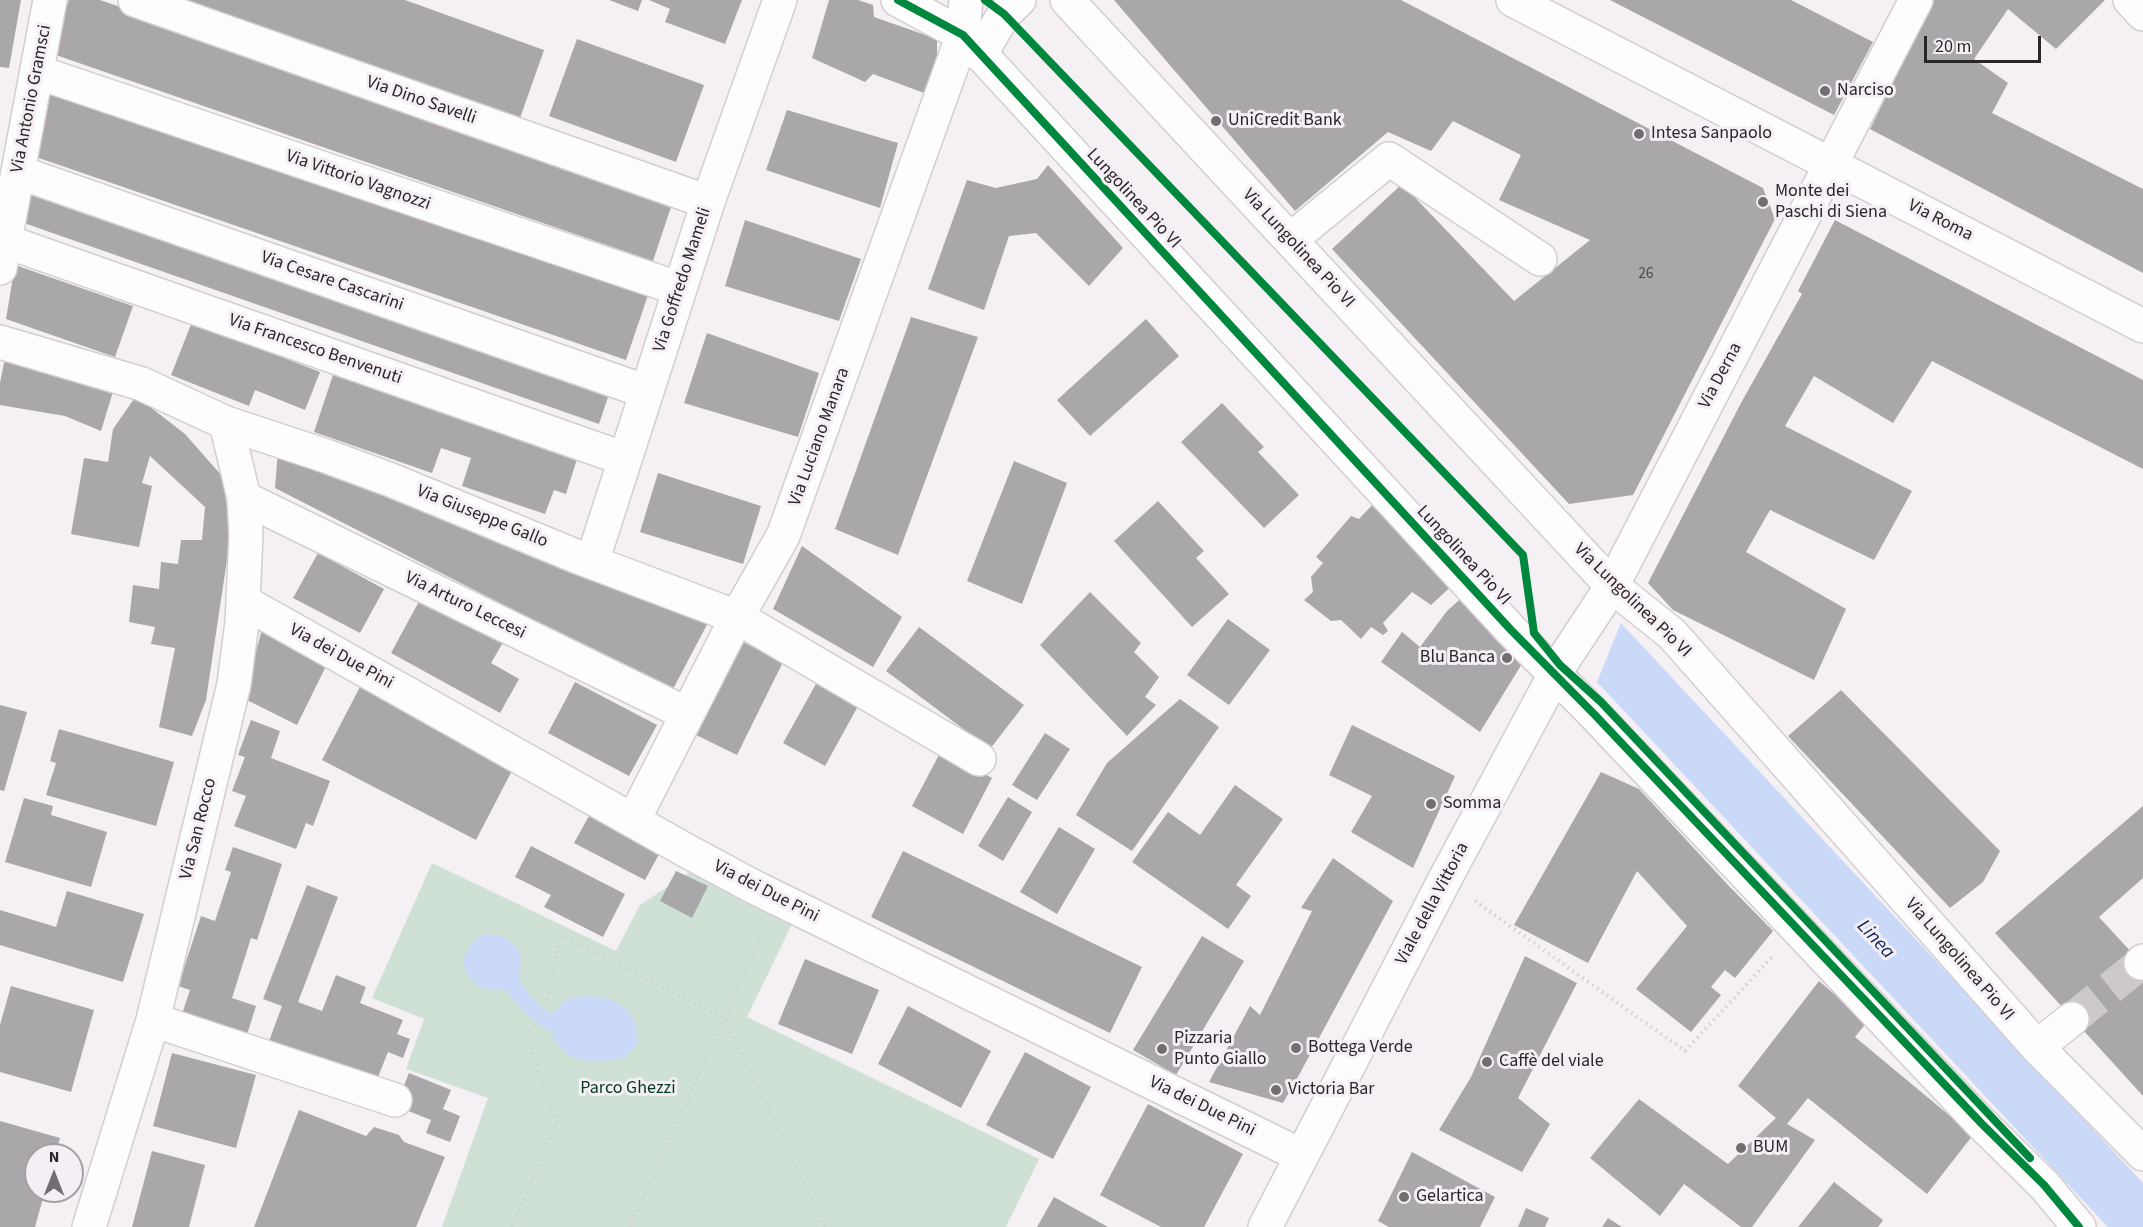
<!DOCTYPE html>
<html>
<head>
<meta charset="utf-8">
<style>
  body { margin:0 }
  #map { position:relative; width:2143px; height:1227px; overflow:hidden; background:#f4f0f4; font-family:"Source Sans 3",sans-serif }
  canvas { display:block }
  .north { position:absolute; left:24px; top:1143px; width:60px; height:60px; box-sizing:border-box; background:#f5eff5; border:2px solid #a49fa4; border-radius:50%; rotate:0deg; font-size:16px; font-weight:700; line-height:24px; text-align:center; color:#2a272a }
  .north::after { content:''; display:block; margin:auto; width:21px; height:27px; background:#716d71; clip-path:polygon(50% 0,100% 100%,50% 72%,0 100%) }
  .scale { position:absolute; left:1924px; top:36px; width:117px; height:27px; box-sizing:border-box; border:3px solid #2a272a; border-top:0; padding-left:8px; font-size:18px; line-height:21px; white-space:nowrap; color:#2a272a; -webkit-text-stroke:4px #f5eff5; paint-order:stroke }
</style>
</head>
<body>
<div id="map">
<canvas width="2143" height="1227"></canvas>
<div class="north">N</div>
<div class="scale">20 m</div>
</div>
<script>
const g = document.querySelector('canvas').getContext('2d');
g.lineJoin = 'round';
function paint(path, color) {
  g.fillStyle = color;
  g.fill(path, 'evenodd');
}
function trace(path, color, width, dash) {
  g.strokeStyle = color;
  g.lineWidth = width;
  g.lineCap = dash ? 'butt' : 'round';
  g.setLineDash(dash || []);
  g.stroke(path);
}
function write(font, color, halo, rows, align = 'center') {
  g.font = font + ' "Source Sans 3",sans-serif';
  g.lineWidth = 6;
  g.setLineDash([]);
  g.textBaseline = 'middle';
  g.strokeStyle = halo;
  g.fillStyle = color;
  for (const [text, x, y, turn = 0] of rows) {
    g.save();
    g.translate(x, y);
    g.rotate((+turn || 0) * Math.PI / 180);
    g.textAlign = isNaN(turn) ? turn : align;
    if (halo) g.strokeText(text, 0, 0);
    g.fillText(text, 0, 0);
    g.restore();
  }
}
paint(new Path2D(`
  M432 863 616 951 640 905 690 872 792 924 747 1017 1039 1159 1006 1227H442L488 1098 406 1069 424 1019 372 998Z`), '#cee1d4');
paint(new Path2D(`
  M1621 623 2143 1183V1227H2108L1597 682Z
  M485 933C515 938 526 949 519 980L532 997 543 1008 553 1014C557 1008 563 1000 571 998 589 993 617 997 629 1012 637 1021 637 1033 637 1044L626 1057C605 1061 576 1067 560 1047 555 1042 551 1038 551 1031 530 1021 519 1007 505 989 497 989 490 990 482 988 477 986 474 983 471 979 455 961 469 943 485 933Z`), '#cad9f7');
paint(new Path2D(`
  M0 0H21L9 68 0 67Z
  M69 0H100L674 198 653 261 50 53Z
  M181 0H405L544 50 519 121Z
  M609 0H642L638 11Z
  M649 0H742L725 44 665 22 670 9Z
  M829 0H858L873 5 874 17 937 39V70L924 93 873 74 865 82 812 58Z
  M1114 0H1401L1763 188 1775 219 1633 495 1569 504 1332 249 1402 184 1514 301 1590 240 1499 200 1521 155 1453 121 1431 151 1388 132 1295 211Z
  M1610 0H1791L1873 42 1834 115Z
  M1934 0H2105L2056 49 2008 9 1974 59 2008 83 1992 113 2143 189V273L1870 129Z
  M577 39 704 85 676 162 549 116Z
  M48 89 648 295 626 360 33 156Z
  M787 110 898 143 880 208 766 170Z
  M1048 165 1123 248 1089 286 1036 233 1009 236 984 310 928 289 967 180 996 188 1037 179Z
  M28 184 611 388 599 424 21 222Z
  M745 220 861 259 839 321 725 286Z
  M1835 220 2143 380V469L1932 361 1893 423 1814 376 1785 426 1912 491 1874 560 1770 510 1746 552 1846 609 1814 680 1673 610 1648 583 1741 403 1802 294 1798 291Z
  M15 265 133 306 115 357 6 319Z
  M911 317 978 337 898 555 835 529Z
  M1146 319 1179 356 1090 436 1057 400Z
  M192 322 320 372 305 410 255 390 249 406 171 375Z
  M707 333 819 373 798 437 684 403Z
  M5 358 115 385 101 431 65 416 0 405V383Z
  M333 375 577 459 566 494 554 490 545 514 462 486 471 458 441 448 432 473 314 432Z
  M136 396 185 434 222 476 231 533 206 700 192 736 159 727 175 648 151 644 155 627 129 622 133 585 159 589 161 562 178 564 181 540H202L205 507 150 456 142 483 152 486 139 547 71 534 84 458 108 462 113 429Z
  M1222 403 1264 447 1258 452 1299 495 1264 528 1181 442Z
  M278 450 710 619 672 691 275 488Z
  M1014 461 1067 483 1022 604 967 581Z
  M658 473 761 506 743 564 640 532Z
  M1377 500 1458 580 1431 605 1412 592 1383 623 1388 631 1383 635 1371 627 1361 639 1341 620 1331 621 1304 600 1313 592 1311 577 1323 563 1316 557 1351 516 1359 519Z
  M1158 501 1204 551 1196 558 1229 594 1192 627 1114 541Z
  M802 546 902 617 873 667 773 609Z
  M318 553 384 589 360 633 293 598Z
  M1090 592 1141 643 1134 652 1159 677 1145 697 1156 705 1127 736 1040 645Z
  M423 594 505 639 491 663 519 679 500 713 391 653Z
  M1466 594 1528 654 1480 732 1381 662 1402 632 1420 647 1447 611Z
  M1228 619 1270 650 1229 705 1187 675Z
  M263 626 329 660 297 725 243 698Z
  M919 627 1024 705 990 749 886 671Z
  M739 640 783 662 737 755 692 733Z
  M575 682 657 725 629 776 548 733Z
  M362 683 516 763 476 840 322 760Z
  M816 684 858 706 825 766 783 743Z
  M1841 690 2000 851 1983 882 1950 908 1788 736Z
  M1180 699 1219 727 1132 851 1076 815 1107 763Z
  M0 705 27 712 4 791 0 790Z
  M251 720 280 731 271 758 330 781 313 826 306 823 296 849 234 826 246 796 232 791 245 757 238 755Z
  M1352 725 1455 776 1413 868 1351 832 1372 796 1329 775Z
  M59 729 174 762 156 826 46 795 56 763 50 761Z
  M1045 733 1070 749 1037 800 1012 785Z
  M941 751 992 778 963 834 912 806Z
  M1601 772 1639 789 1728 885 1773 931 1735 978 1725 970 1711 987 1721 995 1691 1032 1636 989 1687 926 1637 871 1588 963 1514 925Z
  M1235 785 1283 819 1236 885 1251 896 1228 929 1132 862 1168 812 1200 835Z
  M1008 797 1032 812 1003 861 978 846Z
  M24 798 53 806 51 815 107 832 91 887 5 862Z
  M2143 806V878L2099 917 2143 965V1096L1995 933Z
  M594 807 664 845 645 880 574 843Z
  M1059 827 1095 849 1057 914 1020 892Z
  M531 846 625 894 603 937 544 907 551 895 515 877Z
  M233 847 282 864 257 940 251 938 232 998 256 1006 246 1038 181 1017 190 990 178 986 201 916 215 921 231 872 225 870Z
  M903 851 1142 967 1110 1033 871 917Z
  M1333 858 1393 901 1299 1075 1283 1103 1209 1082 1250 1006 1260 1015 1312 911 1301 908Z
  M676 871 708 886 692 918 660 901Z
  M307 885 338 897 298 1002 322 1011 336 975 366 987 360 1003 403 1020 397 1034 410 1039 403 1058 388 1052 376 1082 269 1041 282 1006 263 999Z
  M67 891 144 914 123 982 0 945V910L56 927Z
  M1202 936 1244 961 1176 1075 1133 1050Z
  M1525 956 1577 983 1518 1098 1550 1124 1522 1172 1439 1130 1471 1077Z
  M805 959 879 990 852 1054 778 1024Z
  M1819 981 1867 1022 1855 1037 1973 1135 1927 1194 1808 1098 1787 1124 1815 1140 1752 1227H1741L1684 1184 1660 1216 1590 1158 1639 1099 1728 1164 1776 1118 1738 1086Z
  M11 986 94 1010 71 1092 0 1072V1025Z
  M908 1006 991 1051 961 1108 878 1064Z
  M1025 1052 1091 1087 1053 1159 986 1125Z
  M172 1053 256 1075 236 1148 153 1126Z
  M409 1073 451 1090 443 1109 460 1116 450 1142 426 1133 431 1120 396 1106Z
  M1148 1104 1243 1154 1204 1227H1161L1100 1195Z
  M299 1110 366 1136 374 1127 399 1135 404 1142 445 1157 416 1227H254Z
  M0 1121 60 1138 55 1155H36V1191H45L35 1227H0Z
  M152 1151 205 1165 189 1227H132Z
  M1412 1152 1495 1197 1480 1227H1389L1378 1221Z
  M1834 1182 1883 1220 1878 1227H1798Z
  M1054 1197 1108 1227H1037Z
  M1526 1208 1549 1218 1545 1227H1518Z
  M1608 1218 1622 1227H1602Z`), '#aaa7aa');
trace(new Path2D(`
  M2072 1019 2141 963`), '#ccc8cc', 33, [33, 16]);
const minor = new Path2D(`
  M135 0 708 202
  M898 0 963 35 1511 630 1594 714 1982 1124 2044 1185 2079 1227
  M1067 0 1612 586 1672 634 2037 1047 2143 1154
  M2130 0 2143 14
  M980 55 1004 14 1019 0
  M37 72 680 289
  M18 172 647 392
  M1290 240 1389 159 1540 259
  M5 241 625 459
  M0 268 50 0
  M0 342 142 384 226 423 326 456 391 480 578 557 737 617 979 759
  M244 498 687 714
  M592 562 708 202 780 0
  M244 602 687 851 756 888 1302 1156
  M633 821 737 617 783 536 963 35 966 0
  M2141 963 2143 961
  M153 1020 395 1100
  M2037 1047 2072 1019
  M89 1227 153 1020 234 684 242 622 246 535 244 498 226 423
  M1265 1227 1445 879 1560 665 1612 586 1916 0`);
const major = new Path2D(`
  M1513 0 2143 326`);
trace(minor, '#d2ced2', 36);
trace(major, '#d2ced2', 36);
trace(new Path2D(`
  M1475 901 1685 1051 1773 956
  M512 1227 557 1122 528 1040 550 991 560 935 724 1019 825 1227
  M630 1227 763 932`), '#d1d1d1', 4, [1.5, 4.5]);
trace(minor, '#fdfdfd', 33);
trace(major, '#fdfdfd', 33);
trace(new Path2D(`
  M898 0 963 35 1511 630 1594 714 1982 1124 2044 1185 2079 1227
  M985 0 1004 14 1523 555 1534 633 1560 665 1601 702 2030 1158`), '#00873e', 8);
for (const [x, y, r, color] of [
  [1825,91,6,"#716d71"],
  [1216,121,6,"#716d71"],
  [1639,134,6,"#716d71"],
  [1763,202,6,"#716d71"],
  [1507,658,6,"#716d71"],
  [1431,804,6,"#716d71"],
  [1296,1048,6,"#716d71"],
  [1162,1049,6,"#716d71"],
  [1487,1062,6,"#716d71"],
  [1276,1090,6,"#716d71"],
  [1741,1148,6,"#716d71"],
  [1404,1197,6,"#716d71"]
]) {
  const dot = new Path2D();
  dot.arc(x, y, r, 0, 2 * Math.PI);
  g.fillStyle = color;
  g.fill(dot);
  trace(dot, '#f5eff5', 2);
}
write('15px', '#4a474a', null, [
  ["26",1646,275]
]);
write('18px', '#2a272a', '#f5eff5', [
  ["Narciso",1837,91],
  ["UniCredit Bank",1228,121],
  ["Intesa Sanpaolo",1651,134],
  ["Monte dei",1775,192],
  ["Paschi di Siena",1775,213],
  ["Blu Banca",1495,658,"right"],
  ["Somma",1443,804],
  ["Pizzaria",1174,1039],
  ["Punto Giallo",1174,1060],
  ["Bottega Verde",1308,1048],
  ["Caffè del viale",1499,1062],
  ["Victoria Bar",1288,1090],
  ["BUM",1753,1148],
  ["Gelartica",1416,1197]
], 'left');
write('18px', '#2a272a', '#f5eff5', [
  ["Via Antonio Gramsci",32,99,-79],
  ["Via Dino Savelli",421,101,19],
  ["Via Vittorio Vagnozzi",358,181,19],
  ["Lungolinea Pio VI",1133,199,47],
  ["Via Roma",1940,221,27],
  ["Via Lungolinea Pio VI",1298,249,47],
  ["Via Goffredo Mameli",683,280,-72],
  ["Via Cesare Cascarini",332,282,19],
  ["Via Francesco Benvenuti",315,350,19],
  ["Via Derna",1721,376,-62],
  ["Via Luciano Manara",820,437,-70],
  ["Via Giuseppe Gallo",482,517,22],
  ["Lungolinea Pio VI",1463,556,47],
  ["Via Lungolinea Pio VI",1632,601,44],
  ["Via Arturo Leccesi",465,606,26],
  ["Via dei Due Pini",341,657,29],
  ["Via San Rocco",199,829,-76],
  ["Via dei Due Pini",766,892,27],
  ["Viale della Vittoria",1433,904,-62],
  ["Via Lungolinea Pio VI",1959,960,49],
  ["Via dei Due Pini",1202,1107,26]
]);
write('18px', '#033a1d', '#f5eff5', [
  ["Parco Ghezzi",628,1089]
]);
write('italic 20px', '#0d2656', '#f5eff5', [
  ["Linea",1875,940,47]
]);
</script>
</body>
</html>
